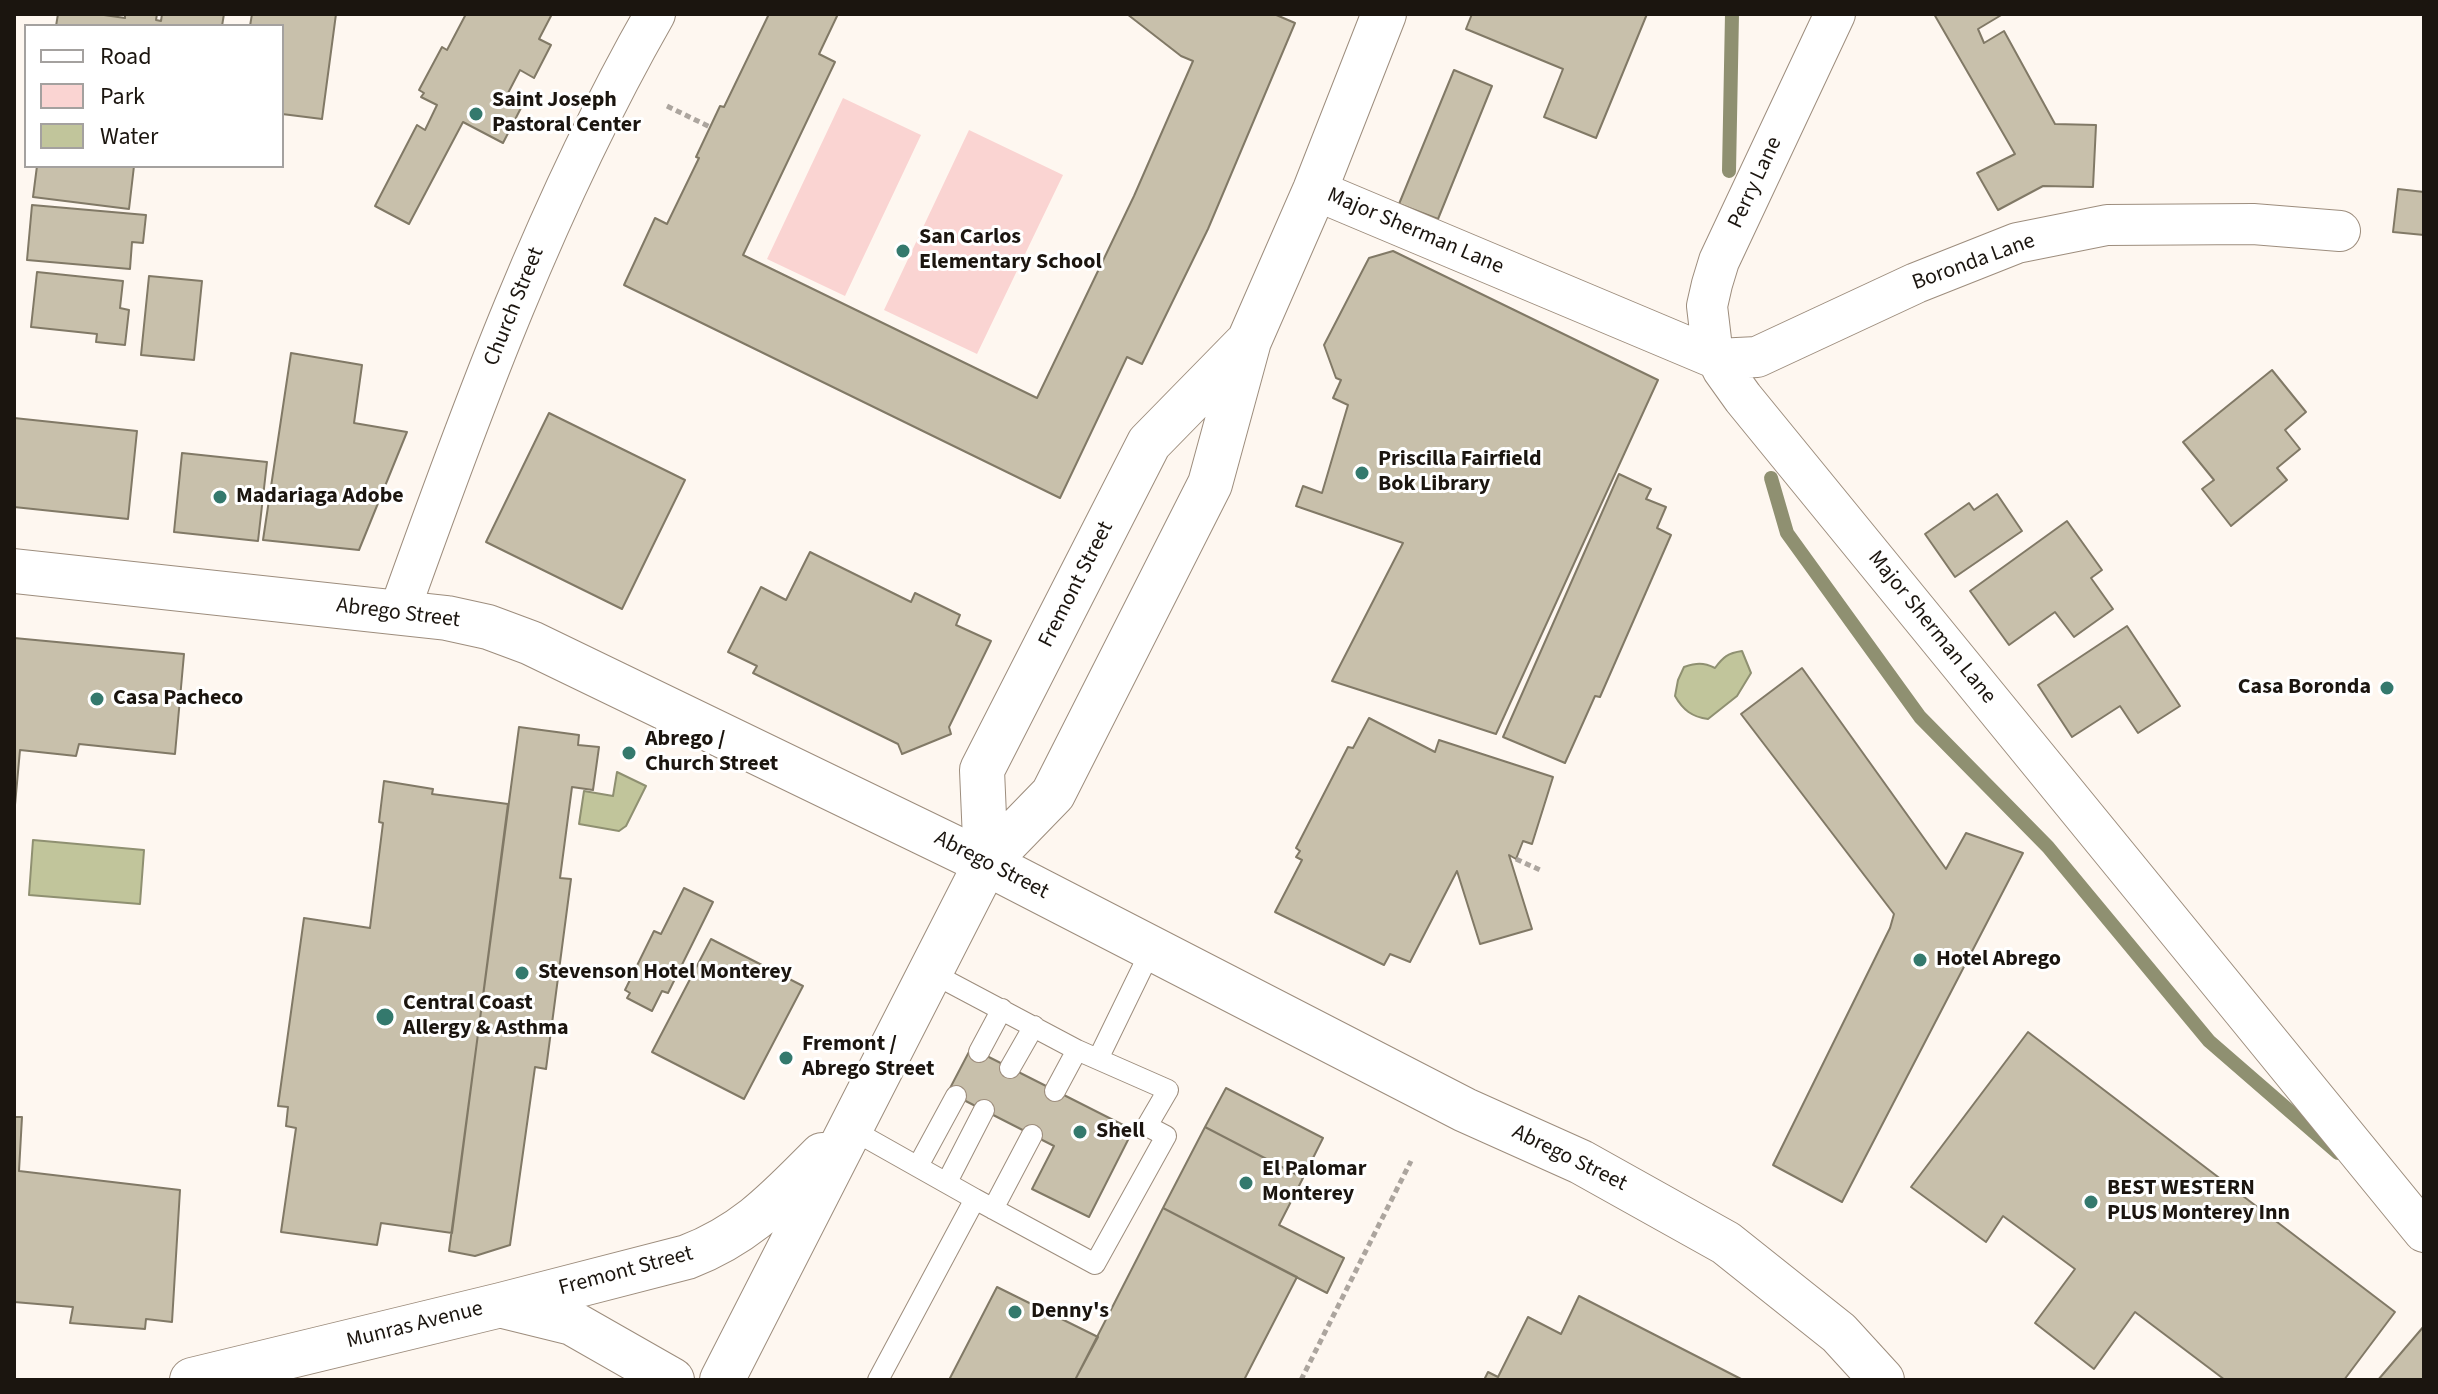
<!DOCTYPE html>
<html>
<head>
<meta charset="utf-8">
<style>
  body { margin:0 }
  #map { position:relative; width:2438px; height:1394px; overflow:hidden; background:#fef7f0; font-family:"Source Sans 3",sans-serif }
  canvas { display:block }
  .frame { position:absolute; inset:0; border:16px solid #1b150f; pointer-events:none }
  .legend { position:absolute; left:24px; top:24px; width:260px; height:144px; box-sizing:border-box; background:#fff; border:2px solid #a4a19f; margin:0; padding:10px 14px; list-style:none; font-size:24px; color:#1b150f }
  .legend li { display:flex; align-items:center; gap:16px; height:40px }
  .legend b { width:40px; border:2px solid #a4a19f }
</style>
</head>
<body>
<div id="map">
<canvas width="2438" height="1394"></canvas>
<div class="frame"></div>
<ul class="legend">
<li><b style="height:10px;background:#fff"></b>Road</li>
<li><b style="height:22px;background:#fad4d2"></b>Park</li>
<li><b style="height:22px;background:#c1c59b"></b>Water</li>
</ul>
</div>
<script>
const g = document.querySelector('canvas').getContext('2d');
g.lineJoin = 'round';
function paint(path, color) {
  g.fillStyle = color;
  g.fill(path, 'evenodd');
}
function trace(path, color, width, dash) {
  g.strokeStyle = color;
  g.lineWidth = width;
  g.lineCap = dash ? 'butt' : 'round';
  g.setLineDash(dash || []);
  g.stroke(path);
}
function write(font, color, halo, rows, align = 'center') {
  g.font = font + ' "Source Sans 3",sans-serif';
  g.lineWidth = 6;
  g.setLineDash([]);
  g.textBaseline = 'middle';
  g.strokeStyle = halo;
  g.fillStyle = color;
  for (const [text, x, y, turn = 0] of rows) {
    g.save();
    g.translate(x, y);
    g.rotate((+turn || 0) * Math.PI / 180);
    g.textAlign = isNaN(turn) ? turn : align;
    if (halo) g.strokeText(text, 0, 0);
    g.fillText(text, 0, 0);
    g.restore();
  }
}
paint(new Path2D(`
  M843 98 921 135 845 296 767 259Z
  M969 130 1063 175 977 354 884 310Z`), '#fad4d2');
const water = new Path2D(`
  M1742 651 1751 673 1737 696 1708 719C1692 717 1683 710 1675 696L1678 680 1684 667C1696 663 1703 662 1715 668 1723 657 1728 653 1742 651Z
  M617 772 646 786 626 826 619 831 579 824 584 791 613 796Z
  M33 840 144 850 140 904 29 895Z`);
paint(water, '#c1c59b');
trace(water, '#8f9071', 2);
trace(new Path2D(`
  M1729 171 1732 14
  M1771 478 1787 533 1920 717 2048 847 2209 1041 2338 1153`), '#8f9071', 14);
const building = new Path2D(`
  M58 14H97L125 18V14H157L156 20 161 21 162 14H224L222 26H56Z
  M252 14H336L322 119 282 114V26H250Z
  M466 14H552L539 39 551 45 534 78 520 70 507 95 523 104 503 143 463 122 409 224 375 206 417 125 425 130 437 105 421 97 424 93 419 90 442 47 447 50Z
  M769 14H838L819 54 835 62 743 255 1037 398 1134 196 1193 61 1181 56 1127 14H1274L1295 23 1208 229 1142 364 1127 357 1060 498 624 285 655 218 667 224 699 158 696 157 720 106 724 107Z
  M1472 14H1647L1596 138 1544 117 1563 69 1466 29Z
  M1934 14H2003L1978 29 1984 43 2004 31 2055 124 2096 125 2093 187 2043 186 1998 210 1977 173 2015 154Z
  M1454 70 1492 86 1438 219 1399 204Z
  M37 166H134L129 209 33 197Z
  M2398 189 2424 192V235L2393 232Z
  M32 205 146 215 143 243 132 242 130 269 27 260Z
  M1393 251 1658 380 1496 734 1332 681 1403 543 1296 506 1303 486 1322 493 1348 405 1333 398 1341 380 1336 378 1324 345 1369 258Z
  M37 272 123 281 120 308 129 310 125 345 96 342 97 334 31 327Z
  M149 276 202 281 194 360 141 355Z
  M291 353 362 365 354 423 407 432 359 550 263 540Z
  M2272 370 2306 412 2285 430 2300 449 2277 468 2287 480 2231 526 2202 489 2214 480 2183 442Z
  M549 413 685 480 622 609 486 542Z
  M14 418 137 431 128 519 14 507Z
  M182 453 267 462 258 541 174 532Z
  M1619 474 1651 489 1646 499 1666 507 1657 528 1671 535 1600 697 1595 696 1565 763 1503 737Z
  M1997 494 2022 531 1955 577 1925 534 1969 503 1974 510Z
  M2067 521 2102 570 2091 578 2113 609 2074 637 2055 612 2009 645 1970 591Z
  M810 552 911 602 915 593 960 615 956 625 991 641 949 727 951 734 902 754 898 744 753 673 757 666 728 652 761 587 786 600Z
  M2127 626 2180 706 2138 733 2120 706 2072 737 2038 685Z
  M14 638 184 654 175 754 79 744 76 756 20 750 14 816Z
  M1802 668 1946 869 1966 833 2023 853 1842 1202 1773 1165 1890 928 1894 914 1741 714Z
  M1369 718 1435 752 1439 740 1553 777 1532 844 1523 841 1516 859 1509 855 1532 929 1480 944 1457 871 1410 962 1390 954 1384 965 1275 912 1302 860 1296 857 1300 851 1296 848 1348 747 1353 748Z
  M519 727 579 735 578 745 599 747 593 790 572 787 560 878 571 879 546 1069 535 1067 510 1245 475 1256 449 1251Z
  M384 781 433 789 432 794 508 804 452 1233 381 1223 377 1245 281 1232 296 1128 286 1126 288 1107 278 1106 304 918 370 928 383 823 379 822Z
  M684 888 713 902 668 993 662 991 652 1011 627 998 630 993 625 990 654 931 661 934Z
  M711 939 803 986 744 1099 652 1052Z
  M2028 1032 2395 1312 2344 1380H2225L2135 1312 2094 1369 2035 1323 2075 1269 2003 1216 1986 1242 1911 1187Z
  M971 1048 1133 1130 1089 1217 1032 1189 1054 1146 948 1092Z
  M1226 1088 1323 1138 1303 1178 1205 1127Z
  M14 1117H22L19 1171 180 1190 172 1322 146 1319 145 1329 70 1323 73 1307 14 1302Z
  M1205 1127 1303 1178 1279 1225 1344 1258 1327 1293 1163 1208Z
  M1163 1208 1297 1277 1244 1380H1075Z
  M997 1287 1098 1337 1075 1380H949Z
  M1579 1296 1743 1380H1484L1488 1372 1498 1377 1528 1317 1561 1334Z
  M2424 1326V1380H2378Z`);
paint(building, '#c8c0ab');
trace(building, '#817966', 2);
const lane = new Path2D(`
  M930 972 1077 1050 1168 1090 1147 1126 1166 1136 1095 1264 975 1199
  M979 1052 1002 1009
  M1098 1059 1152 948
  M1010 1068 1034 1026
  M1055 1091 1077 1050
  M849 1128 975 1199 878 1380
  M918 1166 956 1096
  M947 1182 984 1110
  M993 1209 1032 1135`);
const street = new Path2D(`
  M1835 14 1719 261 1712 284 1707 306 1712 348 1723 370 1743 398 2424 1232
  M1315 190 1717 359 1757 357 1916 283 2017 243 2107 225 2253 224 2340 231
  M399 612C472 408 547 203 655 14`);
const secondary = new Path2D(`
  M14 571 447 618 488 627 531 643 986 863 722 1380
  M507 1307 572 1323 672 1380
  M192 1380 501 1305 687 1257C747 1234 778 1199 822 1155`);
const primary = new Path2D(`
  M986 863 1465 1110 1581 1162 1726 1243 1839 1333 1882 1380
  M986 863 1053 794 1210 484 1249 341 1315 190 1384 14
  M986 863 982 770 1149 443 1245 345`);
trace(lane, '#9d8d7d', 22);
trace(street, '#9d8d7d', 42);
trace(secondary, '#9d8d7d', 46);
trace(primary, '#9d8d7d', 46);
trace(new Path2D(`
  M667 106 710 127
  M1516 859 1540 870
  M1301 1380 1411 1161`), '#aca59e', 5, [6, 4]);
trace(lane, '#fff', 20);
trace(street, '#fff', 40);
trace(secondary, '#fff', 44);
trace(primary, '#fff', 44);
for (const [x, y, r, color] of [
  [476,114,8,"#34796d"],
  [903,251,8,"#34796d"],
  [1362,473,8,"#34796d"],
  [220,497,8,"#34796d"],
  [2387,688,8,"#34796d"],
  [97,699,8,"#34796d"],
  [629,753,8,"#34796d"],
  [1920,960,8,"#34796d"],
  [522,973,8,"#34796d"],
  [385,1017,10,"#34796d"],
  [786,1058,8,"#34796d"],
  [1080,1132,8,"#34796d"],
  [1246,1183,8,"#34796d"],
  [2091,1202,8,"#34796d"],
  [1015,1312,8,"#34796d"]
]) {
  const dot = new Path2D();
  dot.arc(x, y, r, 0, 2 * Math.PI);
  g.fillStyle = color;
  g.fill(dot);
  trace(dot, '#fff', 3);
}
write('bold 22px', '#1b150f', '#fff', [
  ["Saint Joseph",492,101],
  ["Pastoral Center",492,126],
  ["San Carlos",919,238],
  ["Elementary School",919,263],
  ["Priscilla Fairfield",1378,460],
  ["Bok Library",1378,485],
  ["Madariaga Adobe",236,497],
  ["Casa Boronda",2371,688,"right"],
  ["Casa Pacheco",113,699],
  ["Abrego /",645,740],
  ["Church Street",645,765],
  ["Hotel Abrego",1936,960],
  ["Stevenson Hotel Monterey",538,973],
  ["Central Coast",403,1004],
  ["Allergy & Asthma",403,1029],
  ["Fremont /",802,1045],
  ["Abrego Street",802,1070],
  ["Shell",1096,1132],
  ["El Palomar",1262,1170],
  ["Monterey",1262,1195],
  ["BEST WESTERN",2107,1189],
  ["PLUS Monterey Inn",2107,1214],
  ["Denny's",1031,1312]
], 'left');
write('22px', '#1b150f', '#fff', [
  ["Perry Lane",1756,183,-65],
  ["Major Sherman Lane",1415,232,23],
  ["Boronda Lane",1974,263,-20],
  ["Church Street",515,307,-68],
  ["Fremont Street",1077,585,-63],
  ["Abrego Street",398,614,7],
  ["Major Sherman Lane",1931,628,51],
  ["Abrego Street",991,866,27],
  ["Abrego Street",1569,1159,26],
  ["Fremont Street",626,1272,-15],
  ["Munras Avenue",415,1326,-14]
]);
</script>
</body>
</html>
